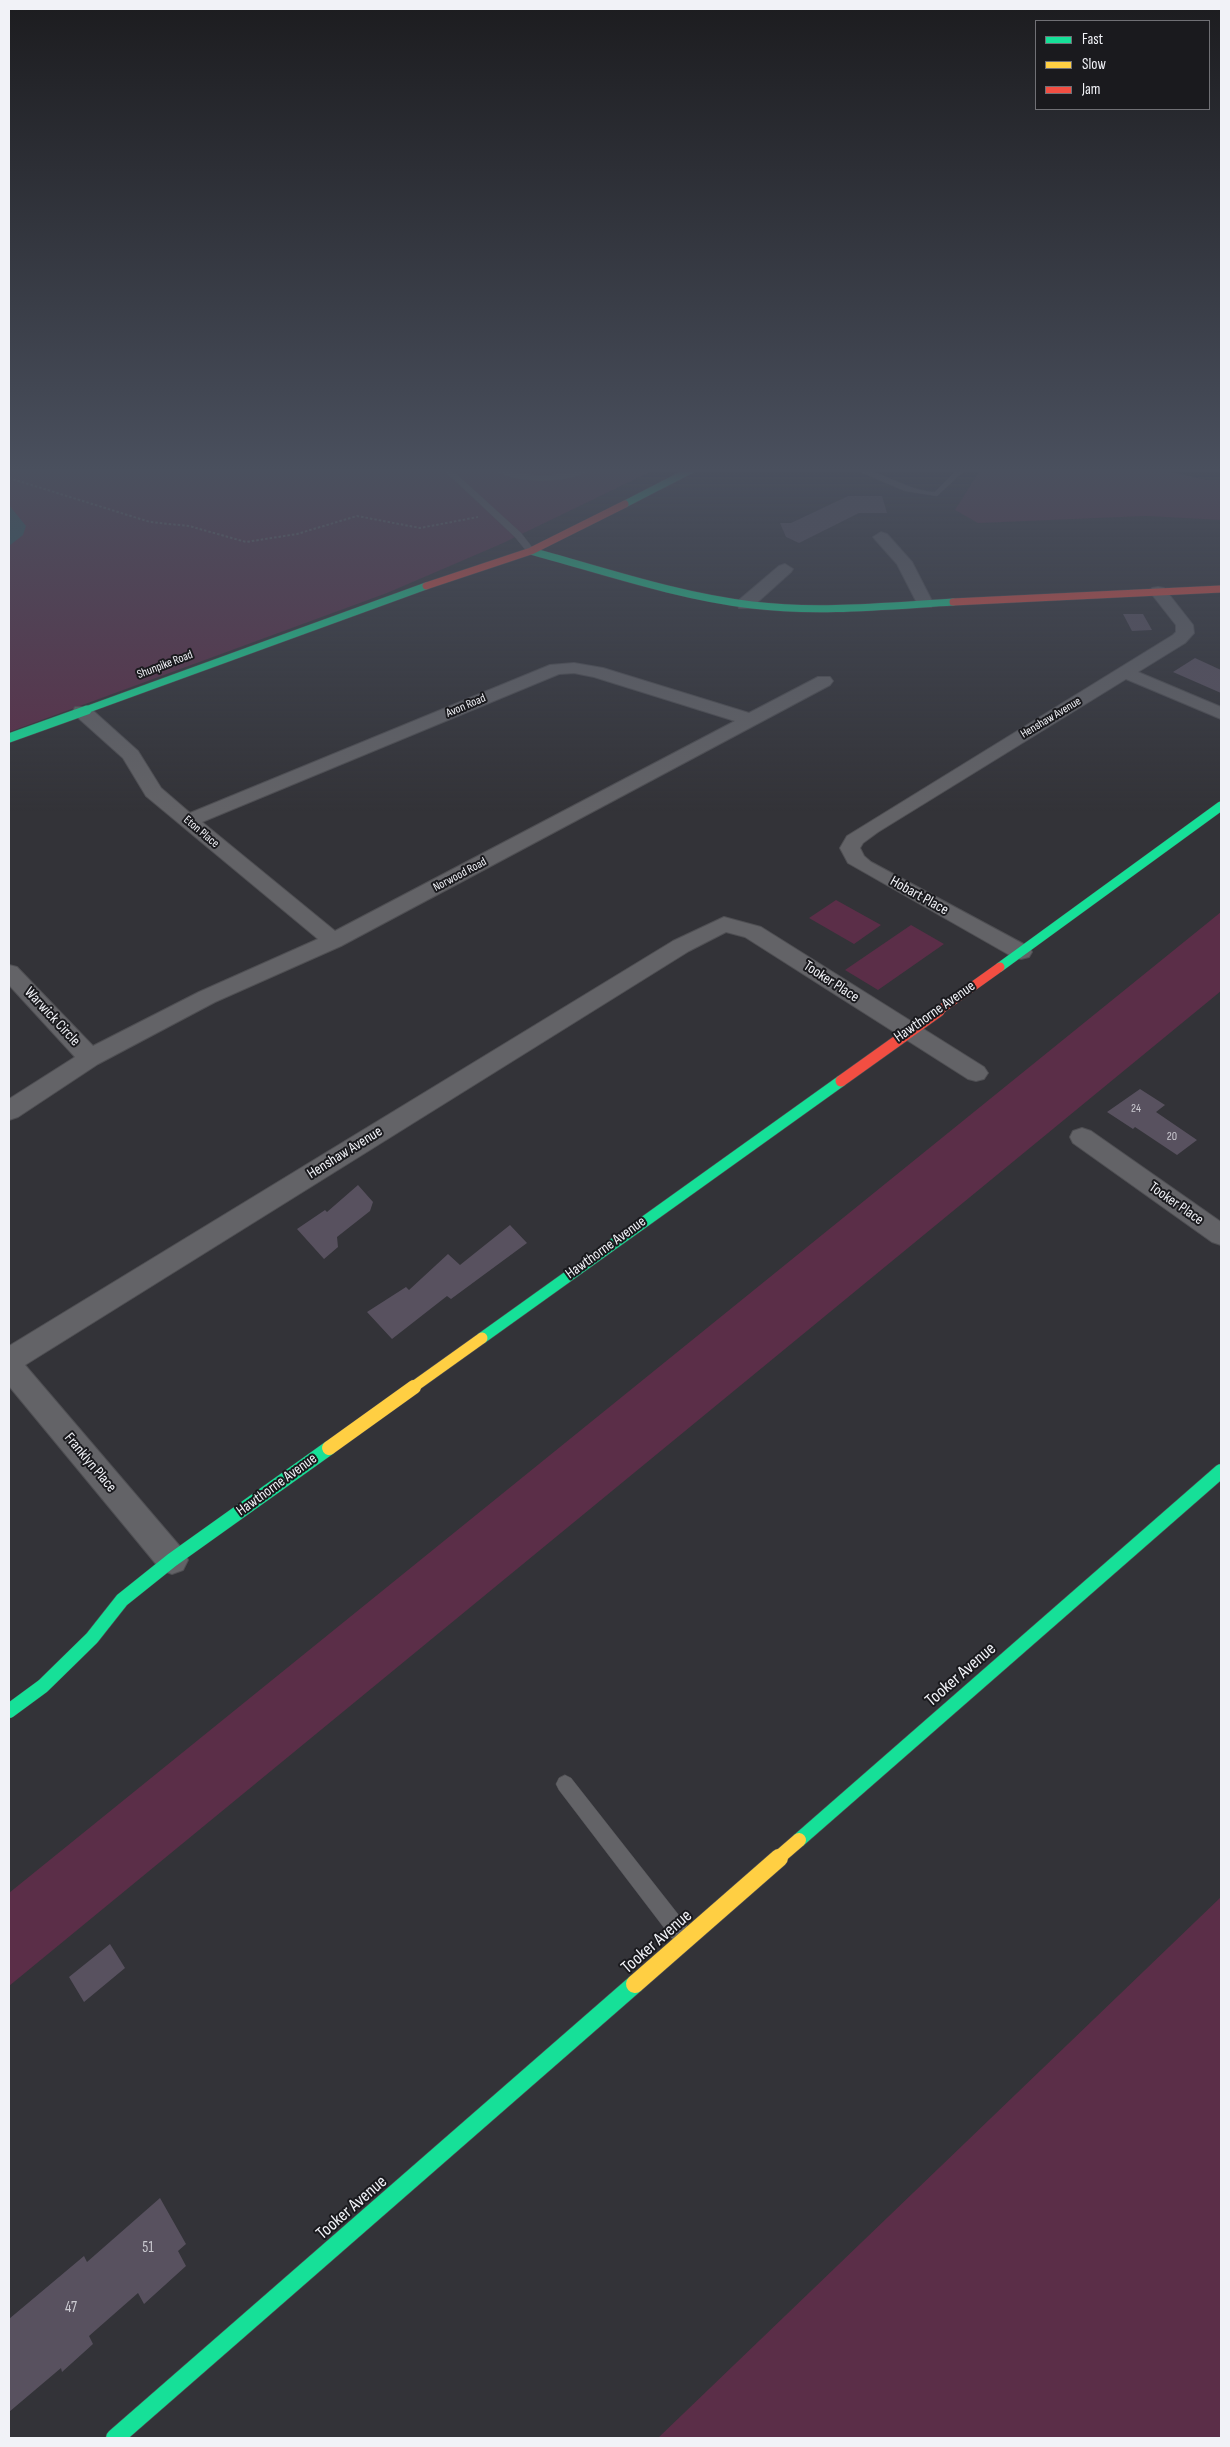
<!DOCTYPE html>
<html>
<head>
<meta charset="utf-8">
<style>
  body { margin:0 }
  #map { position:relative; width:1230px; height:2447px; overflow:hidden; background:#333338; font-family:"Sofia Sans Condensed",sans-serif }
  canvas { display:block }
  .frame { position:absolute; inset:0; border:10px solid #f1f2f7; pointer-events:none }
  .legend { position:absolute; left:1035px; top:20px; width:175px; height:90px; box-sizing:border-box; background:#1a1a1e; border:1px solid #707075; margin:0; padding:6px 9px; list-style:none; font-size:15px; color:#f1f2f7 }
  .legend li { display:flex; align-items:center; gap:10px; height:25px }
  .legend b { width:25px; border:1px solid #707075 }
</style>
</head>
<body>
<div id="map">
<canvas width="1230" height="2447"></canvas>
<div class="frame"></div>
<ul class="legend">
<li><b style="height:6px;background:#16e098"></b>Fast</li>
<li><b style="height:6px;background:#ffcf43"></b>Slow</li>
<li><b style="height:6px;background:#f24e42"></b>Jam</li>
</ul>
</div>
<script>
const g = document.querySelector('canvas').getContext('2d');
g.lineJoin = 'round';
function paint(path, color) {
  g.fillStyle = color;
  g.fill(path, 'evenodd');
}
function trace(path, color, width, dash) {
  g.strokeStyle = color;
  g.lineWidth = width;
  g.lineCap = dash ? 'butt' : 'round';
  g.setLineDash(dash || []);
  g.stroke(path);
}
function write(font, color, halo, rows, align = 'center') {
  g.font = font + ' "Sofia Sans Condensed",sans-serif';
  g.lineWidth = 4;
  g.setLineDash([]);
  g.textBaseline = 'middle';
  g.strokeStyle = halo;
  g.fillStyle = color;
  for (const [text, x, y, turn = 0] of rows) {
    g.save();
    g.translate(x, y);
    g.rotate((+turn || 0) * Math.PI / 180);
    g.textAlign = isNaN(turn) ? turn : align;
    if (halo) g.strokeText(text, 0, 0);
    g.fillText(text, 0, 0);
    g.restore();
  }
}
paint(new Path2D(`
  M9 470H654L501 544 387 593 9 732Z
  M980 470H1162L1208 480H1221V520L1146 516 978 523 955 510Z
  M836 900 881 925 854 944 809 918Z
  M1221 912V991L9 1986V1893Z
  M911 925 944 944 878 990 845 970Z
  M1221 1897V2438H658Z`), '#5b2e48');
paint(new Path2D(`
  M9 505 26 526 23 535 9 546Z`), '#265b63');
paint(new Path2D(`
  M848 496H882L887 513H859L799 543 786 537 780 523H791Z
  M1123 614H1143L1152 630 1132 631Z
  M1195 658 1221 670V693L1173 672Z
  M1140 1089 1165 1105 1156 1112 1197 1140 1177 1155 1135 1127 1133 1129 1107 1112Z
  M358 1185 373 1202 370 1211 337 1237 338 1247 324 1259 297 1229 325 1210 327 1212Z
  M510 1225 527 1243 451 1299 447 1296 392 1339 367 1312 406 1287 409 1290 448 1254 460 1265Z
  M110 1944 125 1968 84 2002 69 1977Z
  M160 2198 186 2244 178 2251 186 2266 144 2304 138 2293 89 2336 93 2344 62 2372 61 2368 9 2412V2319L84 2256 87 2262Z`), '#58515f');
const lane = new Path2D(`
  M444 470H452L521 533 535 551 534 553H528L515 537Z
  M495 470 542 476 589 470C571 484 513 484 495 470Z
  M856 470C882 469 906 491 935 492L957 470H965L937 496 905 491Z
  M565 1775 571 1778 692 1932 695 1939 692 1946 685 1949 678 1946 559 1790 556 1784 559 1778Z`);
const street = new Path2D(`
  M881 532 887 534 912 562 933 603 931 607H919L917 603 897 564 873 537Z
  M785 564 793 569 791 572 751 608H739L737 604 739 600 779 566Z
  M1158 587 1164 588 1193 625 1194 633 1185 643 1138 672 1221 707V719L1126 679 878 832 863 843 860 848 864 856 871 862 1029 947 1032 952 1029 957 1021 959 1013 957 848 863 840 848 847 836 1173 635 1176 632V625L1150 592 1152 588Z
  M574 663 603 668 749 713 818 677H830L833 681 830 685 341 946 215 1002 98 1064 18 1117 9 1120V1099L75 1057 9 985V965L17 967 93 1046 199 992 318 939 146 796 123 758 75 715 73 711 75 707H89L138 751 161 788 190 813 550 665ZM574 673 594 677 735 721 335 931 202 822 559 674Z
  M724 917 761 927 984 1067 988 1073 984 1079 976 1081 968 1079 745 937 726 932 689 951 25 1365 183 1550 188 1560 183 1570 172 1574 161 1570 9 1386V1346L673 941Z
  M1082 1128 1091 1131 1221 1222V1245L1212 1242 1073 1143 1070 1137 1073 1131Z`);
const fastFar4 = new Path2D(`
  M625 504 691 470
  M531 551C604 571 677 596 752 605 819 613 886 606 953 602
  M83 711 426 586`);
const fastFar3 = new Path2D(`
  M9 738 87 710
  M1000 967 1221 806`);
const fastFar2 = new Path2D(`
  M482 1338 841 1081`);
const fastFar1 = new Path2D(`
  M9 1711 43 1686 92 1638 122 1600 172 1560 329 1448
  M799 1840 1221 1471`);
const fast = new Path2D(`
  M115 2438 635 1984`);
const slowFar2 = new Path2D(`
  M412 1388 482 1338`);
const slowFar1 = new Path2D(`
  M329 1448 414 1387
  M777 1859 799 1840`);
const slow = new Path2D(`
  M635 1984 779 1858`);
const jamFar2 = new Path2D(`
  M426 586 531 551 625 504
  M953 602 1221 589`);
const jamFar1 = new Path2D(`
  M937 1012 1000 967`);
const jam = new Path2D(`
  M841 1081 939 1011`);
trace(lane, '#4f4f53', 1);
trace(street, '#4f4f53', 2);
trace(fastFar4, '#4f4f53', 8);
trace(fastFar3, '#4f4f53', 10);
trace(fastFar2, '#4f4f53', 12);
trace(fastFar1, '#4f4f53', 15);
trace(fast, '#4f4f53', 19);
trace(slowFar2, '#4f4f53', 12);
trace(slowFar1, '#4f4f53', 15);
trace(slow, '#4f4f53', 19);
trace(jamFar2, '#4f4f53', 8);
trace(jamFar1, '#4f4f53', 10);
trace(jam, '#4f4f53', 12);
trace(new Path2D(`
  M9 478 150 522 189 526 246 542 297 534 357 516 420 528 478 517`), '#6e6e71', 2, [2.5, 2]);
paint(lane, '#636367');
paint(street, '#636367');
trace(fastFar4, '#16e098', 7);
trace(fastFar3, '#16e098', 9);
trace(fastFar2, '#16e098', 11);
trace(fastFar1, '#16e098', 14);
trace(fast, '#16e098', 18);
trace(slowFar2, '#ffcf43', 11);
trace(slowFar1, '#ffcf43', 14);
trace(slow, '#ffcf43', 18);
trace(jamFar2, '#f24e42', 7);
trace(jamFar1, '#f24e42', 9);
trace(jam, '#f24e42', 11);
const sky = g.createLinearGradient(0, 0, 0, 812);
sky.addColorStop(0, '#1c1c1f');
sky.addColorStop(0.58, '#4a505e');
sky.addColorStop(1, '#4a505e00');
g.fillStyle = sky;
g.fillRect(0, 0, 1230, 812);
write('12px', '#f1f2f7', '#1a1a1e', [
  ["Shunpike Road",165,665,-21],
  ["Avon Road",466,706,-23],
  ["Henshaw Avenue",1051,718,-31],
  ["Eton Place",201,832,40],
  ["Norwood Road",460,875,-28]
]);
write('12px', '#cbcad1', null, [
  ["24",1136,1109],
  ["20",1172,1137]
]);
write('15px', '#f1f2f7', '#1a1a1e', [
  ["Hobart Place",919,896,29],
  ["Tooker Place",831,982,33],
  ["Hawthorne Avenue",935,1012,-35],
  ["Warwick Circle",52,1017,47],
  ["Henshaw Avenue",345,1153,-32],
  ["Tooker Place",1176,1204,35],
  ["Hawthorne Avenue",606,1248,-36],
  ["Franklyn Place",90,1463,50],
  ["Hawthorne Avenue",277,1485,-36]
]);
write('15px', '#cbcad1', null, [
  ["51",148,2248],
  ["47",71,2308]
]);
write('18px', '#f1f2f7', '#1a1a1e', [
  ["Tooker Avenue",961,1675,-41],
  ["Tooker Avenue",657,1942,-41],
  ["Tooker Avenue",352,2208,-41]
]);
</script>
</body>
</html>
